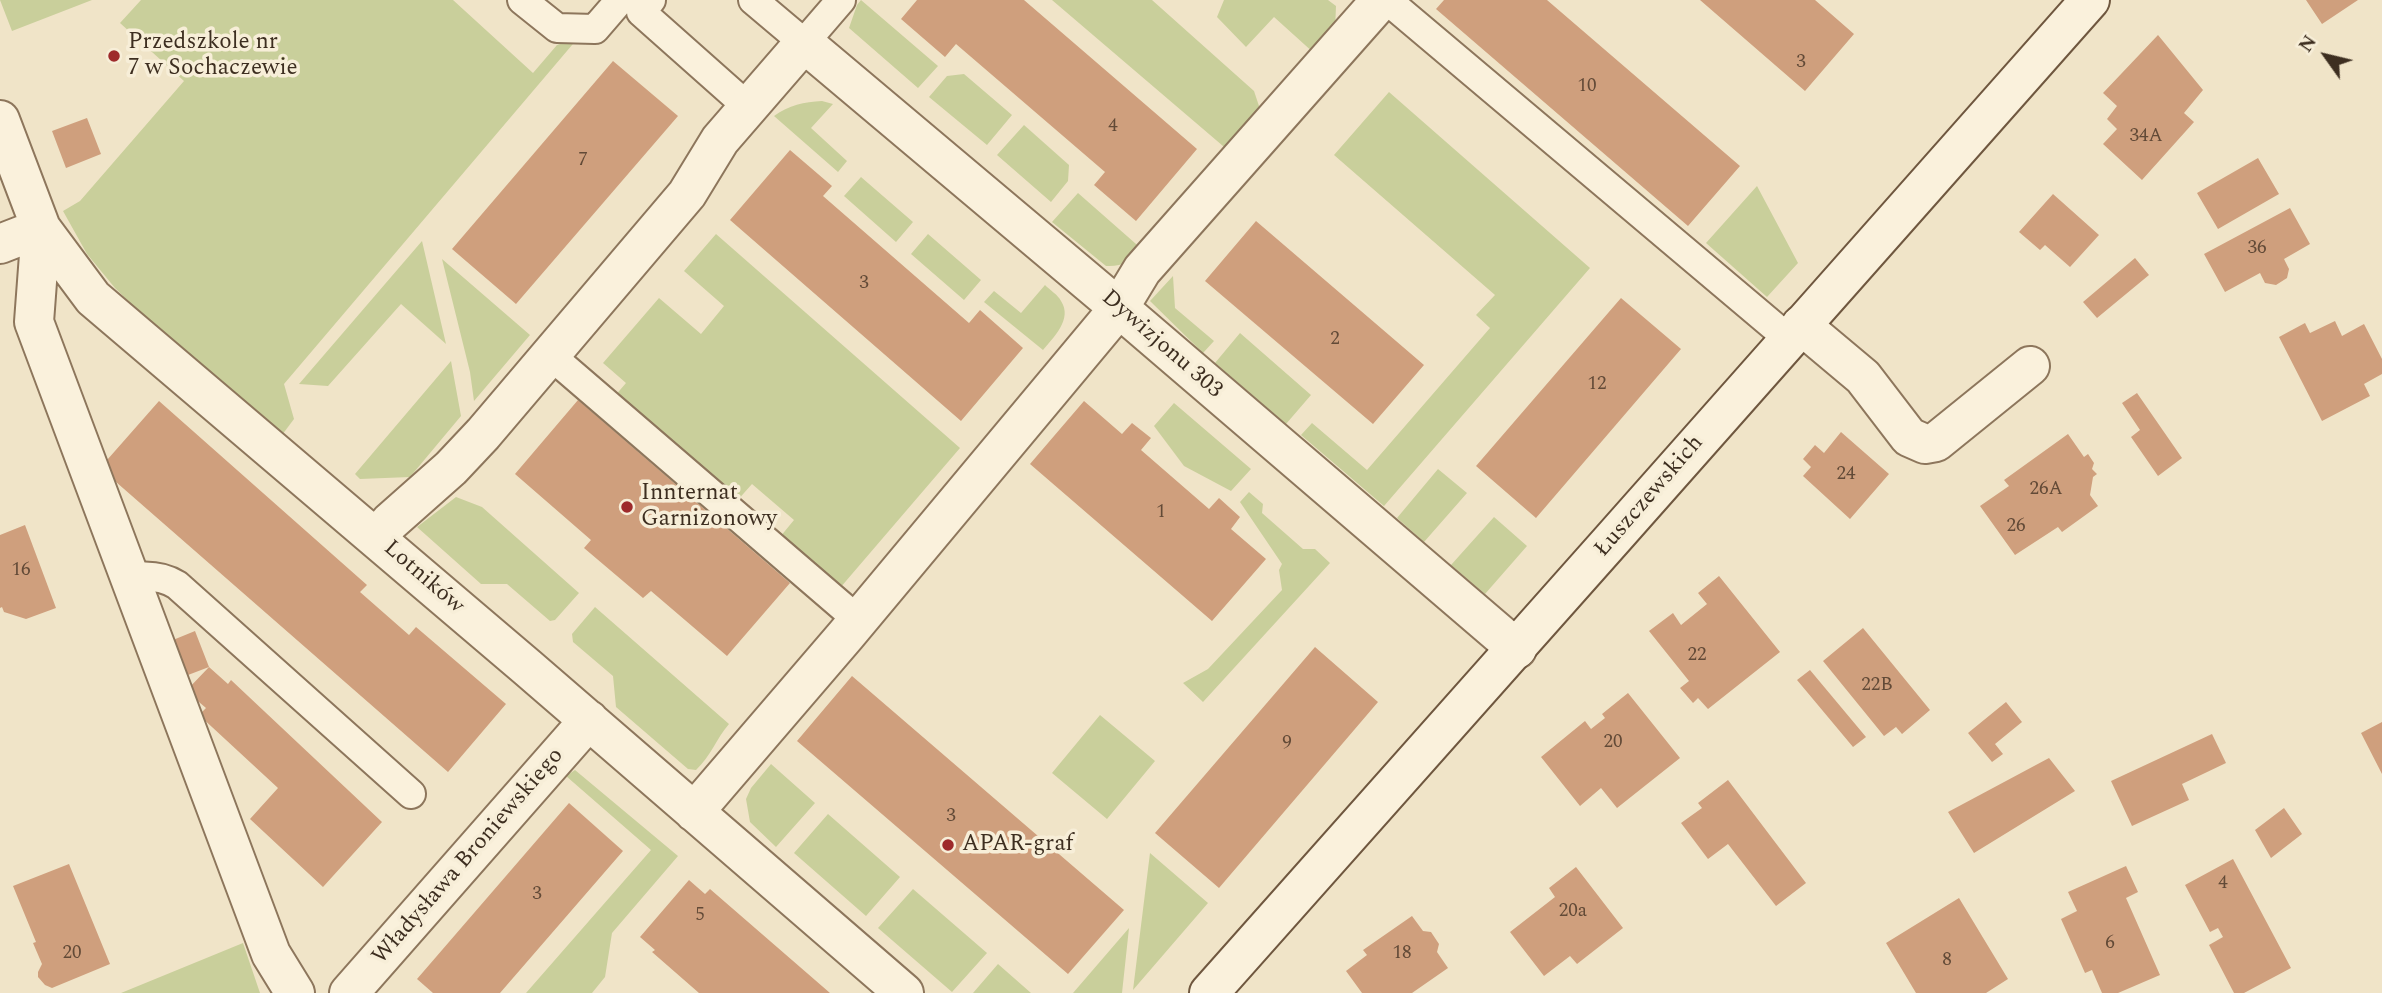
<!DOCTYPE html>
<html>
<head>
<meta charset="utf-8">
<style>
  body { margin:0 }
  #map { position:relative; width:2382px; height:993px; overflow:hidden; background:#f0e4c8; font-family:Spectral,serif }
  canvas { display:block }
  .north { position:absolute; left:2291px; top:21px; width:70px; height:70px; -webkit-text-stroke:5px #f7eed8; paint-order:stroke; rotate:304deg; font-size:19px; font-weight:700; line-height:28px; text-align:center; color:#3d2e20 }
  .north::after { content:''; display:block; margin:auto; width:24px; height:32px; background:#3d2e20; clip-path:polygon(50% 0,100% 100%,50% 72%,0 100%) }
</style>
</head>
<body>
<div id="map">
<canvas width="2382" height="993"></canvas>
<div class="north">N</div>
</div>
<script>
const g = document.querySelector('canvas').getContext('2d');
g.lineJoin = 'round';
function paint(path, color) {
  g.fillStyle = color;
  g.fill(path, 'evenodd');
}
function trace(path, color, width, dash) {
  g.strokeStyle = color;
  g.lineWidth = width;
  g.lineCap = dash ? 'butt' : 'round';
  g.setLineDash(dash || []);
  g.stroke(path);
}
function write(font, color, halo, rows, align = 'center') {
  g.font = font + ' Spectral,serif';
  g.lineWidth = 7;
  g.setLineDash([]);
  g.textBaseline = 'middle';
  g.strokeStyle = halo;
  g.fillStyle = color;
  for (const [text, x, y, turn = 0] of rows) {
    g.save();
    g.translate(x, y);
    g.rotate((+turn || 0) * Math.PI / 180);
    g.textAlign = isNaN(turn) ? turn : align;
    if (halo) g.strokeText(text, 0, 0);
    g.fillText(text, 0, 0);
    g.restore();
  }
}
paint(new Path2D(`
  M0 0H92L12 31Z
  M141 0H453L533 73 557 45 578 38 284 384 294 419 282 435 163 335 115 288 87 254 63 211 80 201 184 81 120 23Z
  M861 0 938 66 918 88 849 28 857 5Z
  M1052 0H1152L1254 91 1262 115 1230 152Z
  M1224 0H1328L1336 6 1335 31 1315 54 1274 17 1246 47 1217 17Z
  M964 74 1012 115 987 145 929 97 947 76Z
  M1389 92 1590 268 1384 506 1301 435 1312 423 1367 470 1490 328 1476 315 1495 295 1334 155Z
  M822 101 833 104 811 128 847 161 838 172 774 116C789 105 804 102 822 101Z
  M1024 125 1069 165 1068 181 1051 202 997 155Z
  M861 177 913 222 896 242 844 196Z
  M1757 186 1798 263 1767 297 1706 243Z
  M1078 193 1144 251C1131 261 1122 267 1106 266L1052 222Z
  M716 234 960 448 840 588 780 537 794 520 752 484 736 502 614 397 626 383 603 363 659 298 701 334 724 306 684 271Z
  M928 234 981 280 964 300 911 254Z
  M422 241 446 344 401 304 328 386 299 384Z
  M442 259 530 335 474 401 470 372Z
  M1173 276 1175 308 1214 341 1203 353 1150 301Z
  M1045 285C1050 290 1058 295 1061 301 1073 319 1053 338 1043 350L984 302 994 291 1021 313Z
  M1240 333 1311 395 1286 424 1215 363Z
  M451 361 461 416 410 477 360 479 355 474Z
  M1174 403 1251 469 1231 491 1184 466 1154 426Z
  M1438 469 1467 493 1424 542 1397 518Z
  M1249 492 1263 504 1262 513 1303 549H1315L1330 563 1203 702 1183 683 1208 669 1282 590 1279 570 1282 564 1240 502Z
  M456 497 482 507 579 593 555 620 550 621 507 584H481L417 527Z
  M1494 517 1527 546 1485 594 1451 565Z
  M595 607 729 724C716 739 711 756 696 770L688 769 616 707 613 676 573 642 572 634Z
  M1100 715 1155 761 1107 819 1052 773Z
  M771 764 815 803 776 847 750 822 746 799 751 788Z
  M575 770 678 856 612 933 605 977 592 993H526L651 850 566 776Z
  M828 814 900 877 866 916 794 853Z
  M1150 853 1208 903 1133 990Z
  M913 889 987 953 952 992 878 928Z
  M1129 928 1122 993H1073Z
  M243 943 260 993H121Z
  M998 964 1031 993H973Z`), '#c9cf9b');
paint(new Path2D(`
  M917 0H1024L1197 149 1136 221 1094 185 1105 172 956 44 945 57 901 19Z
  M1444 0H1547L1740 166 1688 226 1436 9Z
  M1700 0H1815L1854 34 1805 91Z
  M2306 0H2358L2322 24Z
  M2158 35 2203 90 2184 113 2194 122 2142 180 2103 144 2117 129 2107 119 2117 106 2103 93Z
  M613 61 678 116 516 304 452 249Z
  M87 118 101 154 66 168 52 131Z
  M790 150 832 186 823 196 969 323 980 310 1023 348 961 421 730 220Z
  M2258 158 2279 194 2218 229 2197 193Z
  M2053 194 2099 235 2070 267 2045 245 2040 250 2019 232Z
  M2290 208 2310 244 2284 259 2289 269 2287 278 2276 285 2265 283 2260 273 2225 292 2204 254Z
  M1256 221 1424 365 1373 424 1205 281Z
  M2135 258 2149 275 2097 318 2083 302Z
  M1621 298 1681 349 1536 518 1476 466Z
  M2335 321 2342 336 2364 324 2382 359V374L2364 384 2370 396 2322 421 2279 337 2305 323 2310 333Z
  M2137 393 2182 458 2158 476 2131 437 2140 430 2122 403Z
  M578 400 790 583 727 656 651 591 643 598 584 548 591 540 515 474Z
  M159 401 367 585 360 592 409 635 416 627 506 704 448 772 100 468Z
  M1084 401 1122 434 1132 423 1151 438 1141 450 1209 509 1219 498 1240 517 1231 529 1266 559 1212 621 1030 464Z
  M1841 432 1889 474 1850 519 1803 476 1811 467 1803 459 1815 445 1824 453Z
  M2068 434 2084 457 2088 454 2094 463 2092 469 2097 474 2093 477 2090 495 2098 506 2062 532 2058 527 2015 555 1980 506 2009 486 2004 480Z
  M25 525 56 608 26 619 4 612 2 607 0 608V535Z
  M1719 576 1780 652 1708 709 1698 698 1693 703 1680 688 1689 681 1649 631 1673 613 1681 625 1707 604 1698 593Z
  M1863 628 1930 710 1902 734 1896 727 1884 736 1823 661Z
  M195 631 209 667 228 684 231 680 382 822 323 887 250 819 278 788 199 715 206 708 186 691 209 667 188 675 173 640Z
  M1315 647 1378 702 1219 888 1155 833Z
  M1810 670 1866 737 1853 747 1797 680Z
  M852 676 1124 910 1068 974 797 741Z
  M1628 693 1680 758 1617 808 1601 788 1580 806 1541 757 1585 721 1591 729 1605 718 1602 714Z
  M2006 702 2022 722 1995 744 2003 754 1992 762 1968 733Z
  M2382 722V774L2361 733Z
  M2212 734 2226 763 2182 784 2189 800 2132 826 2111 781Z
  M2049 758 2075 791 1974 853 1948 812Z
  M1728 780 1806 883 1776 906 1728 844 1708 859 1681 823 1702 808 1698 803Z
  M569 803 623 851 500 993H433L417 979Z
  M2284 808 2302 834 2271 858 2255 830Z
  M2233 859 2291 968 2244 993H2234L2209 945 2223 937 2218 928 2210 932 2185 885Z
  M69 864 110 964 52 988 45 985 38 977V972L42 964 33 943 36 942 13 886Z
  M2126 866 2138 892 2126 898 2160 975 2118 993H2102L2092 970 2085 973 2061 919 2077 911 2068 892Z
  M1576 867 1623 928 1577 964 1570 956 1544 976 1510 932 1555 897 1549 888Z
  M689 880 705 894 710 889 830 993H699L652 952 655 950 640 937Z
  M1959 898 2008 979 1986 993H1916L1886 943Z
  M1412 916 1423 931 1431 932 1439 944 1437 952 1448 968 1412 993H1362L1346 971 1367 955 1363 950Z`), '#cf9f7d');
const lane = new Path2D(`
  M522 0 557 28 595 29 620 0
  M651 0 641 12 748 107
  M753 0 804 43 841 0
  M1387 0 1789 339
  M550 355 858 620
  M130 578C147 575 162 576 177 585L411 794`);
const street = new Path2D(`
  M0 120 41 228 93 298 528 668 904 993
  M0 244 41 228 34 322 271 954 295 993
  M1801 325 1863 377 1909 437 1925 444 1936 442 2030 366
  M376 538 390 522 451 468 483 434 687 194 720 140 804 43 1119 308 1517 649
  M694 812 846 635 1119 308 1142 270 1381 0
  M349 993 589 720`);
const secondary = new Path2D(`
  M1209 993C1504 663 1796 331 2090 0`);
trace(lane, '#8d765c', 32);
trace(street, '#8d765c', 42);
trace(secondary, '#6f573f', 42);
trace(lane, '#faf1dc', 28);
trace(street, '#faf1dc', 38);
trace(secondary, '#faf1dc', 38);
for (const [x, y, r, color] of [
  [114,56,7,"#9e2a2b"],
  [627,507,7,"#9e2a2b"],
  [948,845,7,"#9e2a2b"]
]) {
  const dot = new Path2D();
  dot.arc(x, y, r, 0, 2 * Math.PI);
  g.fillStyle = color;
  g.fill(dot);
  trace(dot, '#f7eed8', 2.5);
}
write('19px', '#624a37', null, [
  ["3",1801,63],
  ["10",1587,87],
  ["4",1113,127],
  ["34A",2146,137],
  ["7",583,161],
  ["36",2257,249],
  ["3",864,284],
  ["2",1335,340],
  ["12",1597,385],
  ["24",1846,475],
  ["26A",2046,490],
  ["1",1161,513],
  ["26",2016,527],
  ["16",21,571],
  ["22",1697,656],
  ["22B",1877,686],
  ["20",1613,743],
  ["9",1287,744],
  ["3",951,817],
  ["4",2223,884],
  ["3",537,895],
  ["20a",1573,912],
  ["5",700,916],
  ["6",2110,944],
  ["20",72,954],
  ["18",1402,954],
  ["8",1947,961]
]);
write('23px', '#3d2e20', '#f7eed8', [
  ["Przedszkole nr",128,43],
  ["7 w Sochaczewie",128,69],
  ["Innternat",641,494],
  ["Garnizonowy",641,520],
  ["APAR-graf",962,845]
], 'left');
write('23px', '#3d2e20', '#f7eed8', [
  ["Dywizjonu 303",1161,345,41],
  ["Łuszczewskich",1650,497,-49],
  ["Lotników",423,578,41],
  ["Władysława Broniewskiego",469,857,-49]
]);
</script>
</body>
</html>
